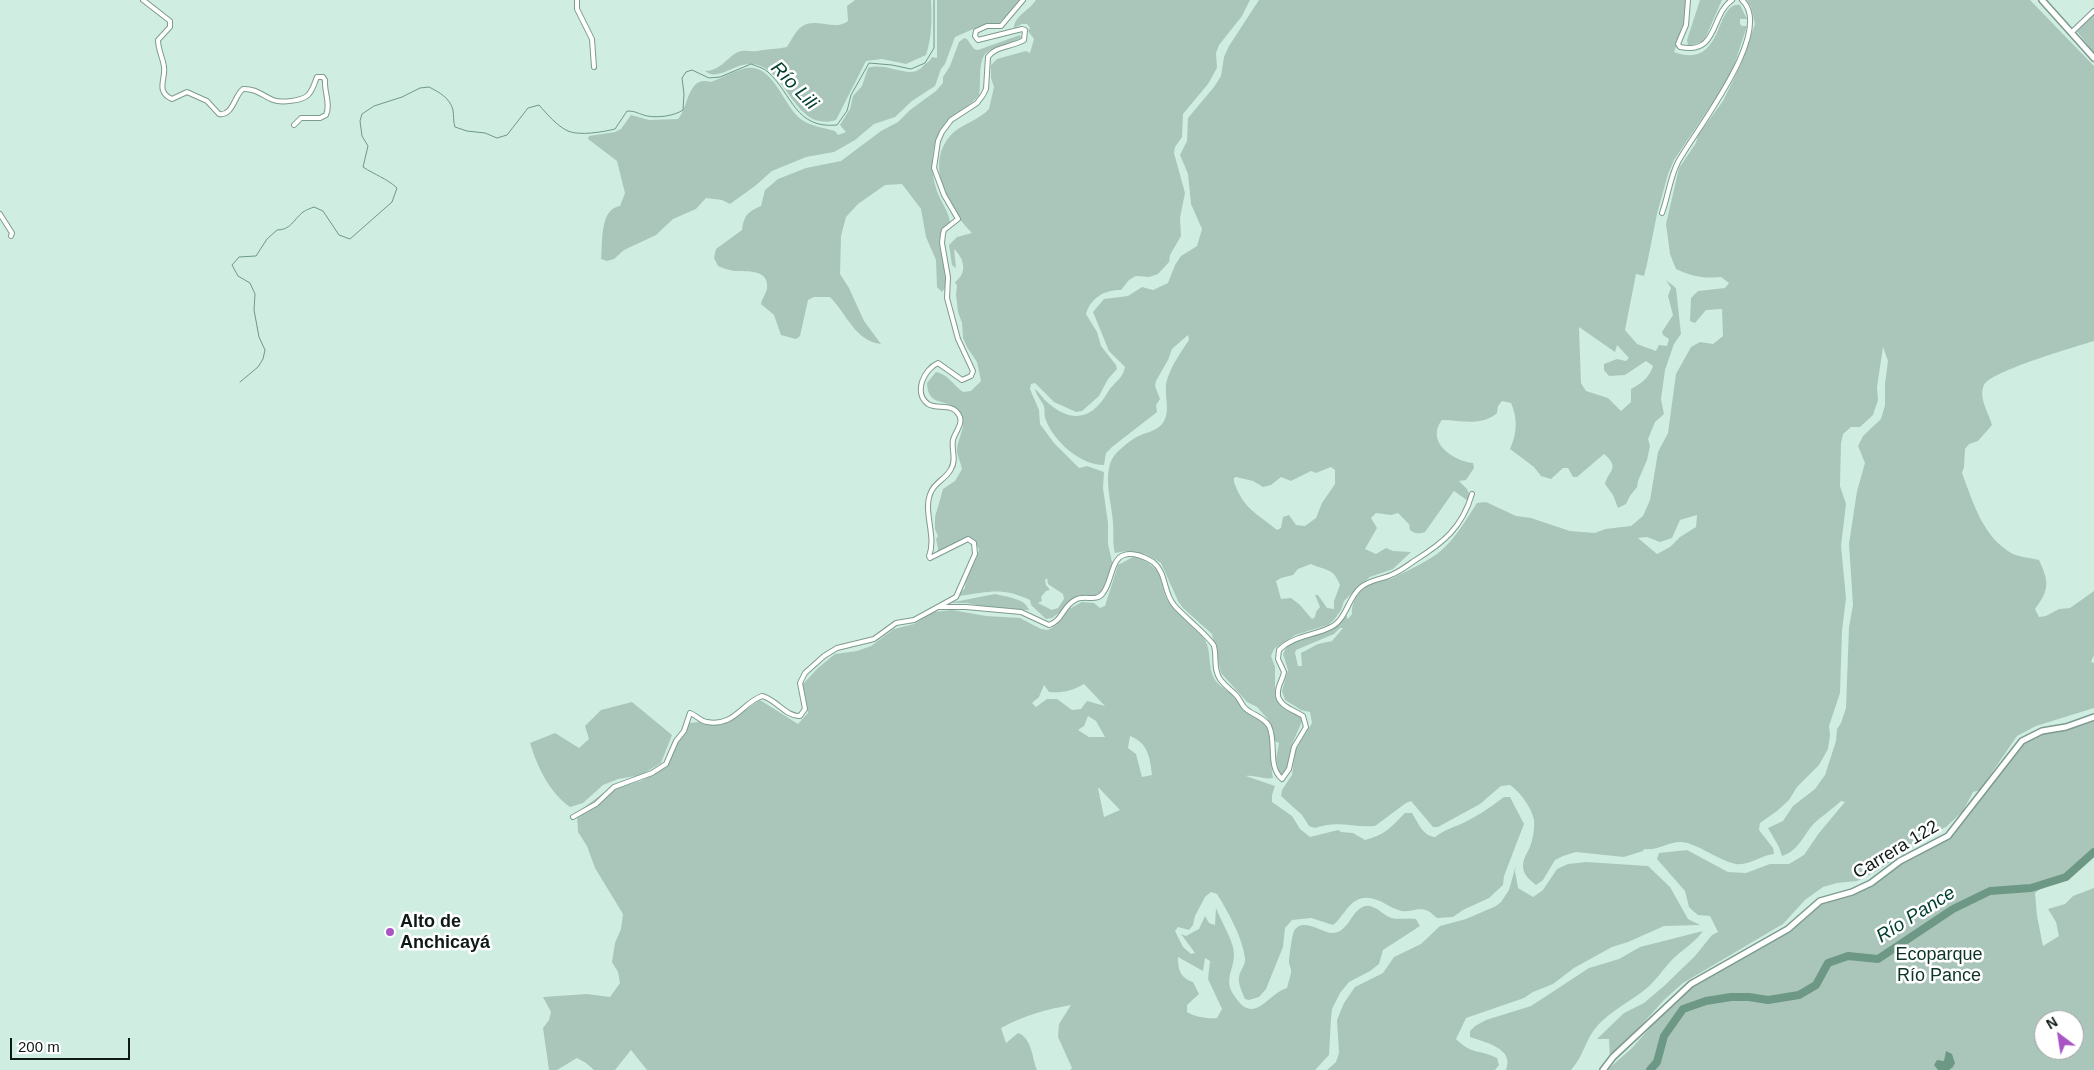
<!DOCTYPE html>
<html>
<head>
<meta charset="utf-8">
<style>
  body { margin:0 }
  #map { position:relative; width:2094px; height:1070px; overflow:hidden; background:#cfeee1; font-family:Arial,sans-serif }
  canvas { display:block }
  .north { position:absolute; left:2034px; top:1010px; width:50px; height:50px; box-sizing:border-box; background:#fff; border:1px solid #9fa3a1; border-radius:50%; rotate:329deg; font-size:14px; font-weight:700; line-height:20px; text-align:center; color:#0e1a15 }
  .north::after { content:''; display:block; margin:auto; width:18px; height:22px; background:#a854c3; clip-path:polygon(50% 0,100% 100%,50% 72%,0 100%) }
  .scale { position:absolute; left:10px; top:1038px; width:120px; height:22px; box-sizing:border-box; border:2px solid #0e1a15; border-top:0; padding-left:6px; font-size:15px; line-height:18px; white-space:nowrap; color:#0e1a15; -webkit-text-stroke:4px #fff; paint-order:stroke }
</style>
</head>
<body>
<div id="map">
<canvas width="2094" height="1070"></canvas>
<div class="north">N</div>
<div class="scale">200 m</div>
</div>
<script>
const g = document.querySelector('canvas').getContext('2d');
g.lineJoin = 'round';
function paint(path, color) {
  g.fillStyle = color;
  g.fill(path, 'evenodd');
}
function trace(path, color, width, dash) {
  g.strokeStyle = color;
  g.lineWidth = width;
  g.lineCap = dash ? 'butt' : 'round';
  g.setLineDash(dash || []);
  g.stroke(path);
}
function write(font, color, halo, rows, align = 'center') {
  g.font = font + ' Arial,sans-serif';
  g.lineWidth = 5;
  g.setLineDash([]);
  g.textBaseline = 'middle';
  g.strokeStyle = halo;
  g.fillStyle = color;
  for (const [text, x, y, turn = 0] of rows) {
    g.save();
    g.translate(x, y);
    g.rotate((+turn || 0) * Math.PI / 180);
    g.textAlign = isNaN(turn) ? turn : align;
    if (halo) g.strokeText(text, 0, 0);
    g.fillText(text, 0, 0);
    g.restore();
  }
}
paint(new Path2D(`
  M855 0H931C932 19 932 37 926 55L906 64 882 59 866 61 836 120C801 131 791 88 769 71 741 50 723 85 705 71 720 71 725 59 738 52 744 49 750 52 757 51 767 49 778 49 787 47 791 40 796 31 801 27 816 16 833 32 848 21L847 6Z
  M937 0H1022L997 25 978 27 955 37 945 64 941 69 935 86 912 101 895 117 874 124 855 140 834 152 806 157 772 171 755 186 730 204 722 200 706 198 696 209 673 219 656 235 624 250 614 259 607 261 601 259C603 243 599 209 620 206L625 193 617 161 588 139 589 136 615 132 621 129 631 115 649 120 678 119C689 107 687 75 711 82 722 78 735 70 747 68 774 64 784 108 802 120 810 126 825 128 835 131L838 135 846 132 840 125 850 109 853 96 862 86 868 68C884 62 908 77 918 70 921 69 922 67 924 65 928 62 930 61 932 57L937 58Z
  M1036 0H1250L1242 16 1219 45 1216 53 1217 68 1208 84 1183 114 1182 137 1175 147 1174 153 1185 193 1180 218 1181 236 1170 255 1169 262 1158 274 1149 277 1136 276 1129 280 1121 290C1105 290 1091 297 1086 314L1097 332 1101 346 1116 365 1117 369 1108 379 1099 396 1082 411 1076 412 1054 402 1035 383 1031 384 1030 389 1039 410 1040 424 1054 443 1079 468 1087 466 1104 472 1103 488 1108 523V544L1113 566 1106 586 1097 595 1080 597 1052 618 1046 619 1031 605 1030 600C1001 587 990 592 960 596V593L965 588C965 574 977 564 979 549L972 538 963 540 953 549 937 556 938 548 936 539 938 536 935 529V517L943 489 955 481 962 469C961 463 957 456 957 450 958 436 969 424 959 412 947 396 928 409 927 383L936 372C948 374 953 385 963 392L971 391 981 381 977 362 967 347 963 338 962 323 958 312 956 294 957 286 955 282C968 273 964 258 954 249L956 268 952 265 949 245 957 237 972 233C948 208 922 162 954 132 965 123 980 119 989 109L994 87 991 78V65L997 59 1026 51 1030 53 1034 39 1028 31 1030 28 1027 24H1022L1014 28C1014 16 1030 10 1036 0ZM1047 578 1048 584 1063 594 1064 599 1058 608 1052 610 1038 603 1042 601 1041 597 1046 591 1050 590 1046 585 1045 580Z
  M1259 0H1685L1686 20 1674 52C1725 71 1714 1 1740 5L1747 19H1740V24L1742 26H1747L1731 75 1674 160 1668 174 1657 214 1647 264 1644 276 1636 274 1625 330 1637 344 1656 351 1659 345 1667 346 1669 339 1663 335 1662 332 1673 315 1668 296 1671 288 1666 280 1676 288 1681 334 1674 344 1665 370 1661 399 1664 414 1655 422 1648 439 1650 446 1647 460 1638 481 1637 487 1630 496 1626 504 1618 508 1613 495 1605 484C1608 471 1621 468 1604 454L1577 477H1573L1568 468H1563L1551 479 1541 476 1534 467 1510 449C1517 434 1518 418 1511 403L1502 401 1498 406 1497 413C1481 427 1461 420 1442 420 1425 442 1453 461 1473 463L1474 468 1466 480 1459 481 1467 489 1470 496 1468 501 1454 491 1425 532C1419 534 1415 534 1410 530L1409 524 1398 513 1391 515 1376 513 1371 518 1377 528 1365 549 1376 554 1386 548 1393 551 1411 552 1393 569 1370 577 1359 586 1344 601 1341 610 1334 620 1328 625 1295 635 1274 649 1271 656 1275 667V691L1281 705 1299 715 1303 719 1292 744 1286 773 1280 776 1276 759 1279 743 1275 741 1267 718 1257 707 1247 702 1221 673 1212 634 1183 608 1178 601 1161 563 1146 554 1127 551 1115 553C1112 543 1114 533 1113 523 1112 504 1103 477 1112 459 1116 452 1128 442 1135 438 1144 432 1158 432 1164 421 1171 409 1163 393 1167 380 1171 366 1181 352 1189 340L1188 335 1172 349 1168 360 1156 381 1155 386 1160 399 1156 405 1157 412 1112 447 1106 453 1104 465C1080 465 1053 441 1045 418 1044 414 1045 410 1044 406 1041 400 1036 395 1035 389 1040 393 1043 399 1048 403 1073 424 1092 419 1108 392 1114 382 1123 379 1125 367L1109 351 1093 312 1104 299 1128 296 1142 287 1153 290 1168 283 1175 265 1181 256 1197 246 1202 229 1191 204 1188 174 1180 155 1187 141 1188 118 1214 87 1221 76 1224 57 1229 46ZM1579 327 1615 352 1617 345 1629 358 1626 361 1617 359 1604 364V370L1609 376 1625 375 1646 361 1653 366C1649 378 1642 383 1631 389V402L1621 411 1608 398 1586 391 1581 383ZM1331 467 1335 470V484L1322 503 1316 518 1305 526 1296 525 1289 515 1283 517 1281 528 1277 530C1257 513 1244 510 1234 482V478L1236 477 1253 481 1263 487 1271 485 1281 477 1291 481 1311 471 1316 473ZM1311 564C1326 571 1333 567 1340 585L1334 601V609L1327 608 1318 595H1315L1320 607 1316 612 1315 617 1312 619 1300 605 1291 598 1281 599 1276 581 1281 578 1293 575 1298 569Z
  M1700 0H1722L1704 41 1688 46 1687 40Z
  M1747 0H2030L2094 66V341C2075 347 1991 371 1984 385 1978 398 1989 413 1992 425L1978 441 1969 444 1965 449 1964 467 1962 473C1973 502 1983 538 2013 554 2020 557 2031 558 2039 560 2049 582 2050 589 2035 609L2039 617 2046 616 2059 609 2070 608 2094 591V655L2091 662 2094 663V708L2036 726 2017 736 1980 790 1973 792 1963 811 1946 827 1901 849 1896 858 1877 871 1857 881 1837 883 1823 887 1805 900 1783 924 1683 983 1664 1000 1610 1060 1609 1039H1597L1624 1013 1644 1003 1664 986 1695 956 1712 935 1718 932 1710 916 1698 915 1693 911 1689 907 1685 891 1657 859 1659 853 1687 850 1728 872 1746 873 1770 864H1789L1804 855 1819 833 1845 802 1841 801C1832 810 1818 818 1810 828 1802 839 1796 852 1782 856L1779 847 1768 828 1783 821 1793 806 1815 789 1825 775 1836 741 1837 729 1841 723 1846 708 1849 627 1853 605 1849 544 1857 491 1865 463 1858 446 1863 436 1881 419 1885 405V384L1888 361 1883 347 1877 387 1878 400 1873 415 1860 427H1851L1843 434 1841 443 1840 486 1846 504 1841 546 1846 598 1842 631 1840 693 1829 726 1830 735 1828 749 1819 765 1797 787 1789 800 1777 811 1760 823 1759 830 1773 848 1774 854C1761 855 1749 866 1736 864 1720 861 1696 843 1682 842 1669 841 1658 851 1644 849L1643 851 1624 857 1576 852 1563 856 1555 860 1543 880 1536 885C1530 880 1523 875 1523 866 1523 857 1529 851 1531 844 1533 838 1535 826 1534 820 1532 808 1520 792 1510 785L1501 786 1480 804 1438 827H1433L1411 801 1406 803 1375 826C1352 828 1339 820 1315 828L1309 826 1302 815 1281 796 1282 790 1292 775 1295 751 1312 723 1310 712 1301 710 1285 700 1282 691 1288 670 1283 654 1286 648 1292 642 1338 623 1346 615 1348 619 1352 614C1351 600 1361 587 1374 582 1380 580 1387 581 1393 578 1407 571 1424 563 1437 554 1454 541 1466 520 1477 503L1486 502 1516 516 1531 518 1570 531 1595 533 1605 529 1631 526 1643 516 1650 500 1658 452 1668 433 1676 374 1691 347 1700 342 1713 344 1723 336 1722 309 1706 310 1695 323 1690 321 1691 298 1698 291 1725 288 1729 283 1721 277C1704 279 1691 276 1676 269L1670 254 1666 224 1679 168 1696 143 1698 135 1723 101 1741 64 1755 24 1751 7ZM1697 515 1696 527 1680 537 1670 547 1657 554 1638 538 1647 537 1660 542 1672 538 1680 520ZM1340 628H1343L1332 641 1318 644 1301 653 1302 666H1298L1295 653 1296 650 1334 634Z
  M2094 13V53L2076 30Z
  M1020 35 1021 38C1011 44 1000 45 990 50 976 57 982 82 979 95 972 104 961 110 952 117 931 134 929 164 936 188 939 200 950 212 950 224 933 238 941 246 944 264 945 272 945 280 945 288L942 292 937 287 936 260 926 237 921 209 902 184 885 185 858 204 846 217 841 236 840 274 849 288 864 321 881 344C856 342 846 313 830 297H814L808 300 800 336 796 339 781 335 774 315 761 304C762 299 766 293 767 289 770 268 745 272 734 271 728 270 723 268 718 266L714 258 716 249 742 230C744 216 747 212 761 206L765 190 778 179 806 168 841 161 881 131 898 122 910 110 936 91 943 83V77L950 66 959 42 964 38 967 39 974 49 978 50Z
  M1133 557C1142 559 1150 563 1156 570 1163 577 1161 592 1170 604 1180 617 1197 626 1205 640 1212 652 1207 667 1215 680 1221 688 1229 691 1235 698 1239 702 1242 709 1247 712 1254 716 1262 718 1266 725 1272 736 1270 763 1273 778 1265 780 1255 775 1246 776L1275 786 1272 795V802L1292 816 1300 829 1310 837 1338 830 1341 832 1353 833 1365 840C1385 835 1391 827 1405 813H1412C1418 823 1423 836 1435 837 1445 829 1456 827 1467 821 1481 814 1492 806 1504 797H1510L1524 824 1504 876 1503 885 1489 898 1463 910 1453 917 1437 918C1434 916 1431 912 1428 911 1419 906 1411 913 1401 911 1387 907 1373 892 1357 900 1346 906 1342 918 1333 925L1311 918 1292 920 1285 928 1283 947 1266 989 1259 997 1249 1000 1245 999C1242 992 1238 984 1239 977 1240 970 1246 965 1245 958 1242 936 1228 912 1217 894L1211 892 1205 897 1195 916 1193 925 1189 930 1178 927 1175 931 1183 947 1191 954 1195 953 1181 934 1186 936 1199 929 1205 916 1209 923 1215 925 1216 908C1221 921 1229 933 1233 947 1238 969 1220 978 1236 998 1240 1004 1244 1008 1251 1009 1263 1009 1273 992 1287 988 1288 983 1290 978 1291 973 1292 969 1289 965 1289 962 1289 957 1292 935 1294 931 1303 916 1323 934 1333 933 1349 932 1351 910 1365 906 1374 904 1382 914 1389 917 1398 921 1407 917 1416 919L1420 926 1383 950 1379 964 1370 971 1349 982 1340 993 1332 1009 1331 1018 1329 1055 1315 1070H1070L1072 1068 1058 1037 1059 1024 1071 1005C1048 1009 1022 1016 1001 1028L1006 1043 1018 1033C1032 1038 1032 1058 1037 1070H647L631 1050 615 1070H594L586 1063 577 1058 557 1070H549L543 1028 549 1020 551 1012 543 997 587 994 610 997 620 983 618 972 612 962 615 943 621 929 623 914 595 868 587 846 578 832 577 816 582 809 606 791 641 781 666 767 675 744 689 723 720 720 740 714 760 700 798 724 808 713 803 684 818 668 835 654 857 651 871 646 894 629 914 624 933 612 952 610 986 616 1020 618 1041 629 1048 630 1056 625 1069 609 1082 602 1094 603 1100 608 1105 606 1118 565ZM1084 684 1105 706 1087 701 1081 709 1072 710 1057 699H1047L1036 707 1032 703 1039 697 1044 685 1049 692C1063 693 1072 691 1084 684ZM1088 716 1096 721 1105 737H1089L1078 730 1084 726ZM1130 736C1148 743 1150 757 1152 775L1142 777 1136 754 1128 748ZM1098 788H1099L1120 810 1104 817ZM1178 957 1203 971 1205 958 1210 961 1208 979 1222 1009 1217 1018C1208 1019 1195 1017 1187 1012V1005L1199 994 1193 982C1180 978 1178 969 1178 957Z
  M995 594C1006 597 1025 598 1029 610L993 608 967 603H949Z
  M632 702 672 735 661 763 641 775 618 779 603 785 583 803 570 807C549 792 537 766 530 743L555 733 579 748 589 739 585 726 601 710Z
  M2094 720V852L2066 877 2049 883 2035 893 2037 916 2043 946 2059 936 2056 922 2048 909 2065 904 2073 896 2094 888V1070H1607L1632 1048 1669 1006 1692 986 1790 931 1822 903 1855 893 1873 885 1902 863 1949 838 2023 744 2043 734 2067 730ZM2044 1020H2074V1050H2044Z
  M1586 862 1648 866 1670 887 1688 919 1700 925 1664 926 1628 942 1612 947 1574 968 1553 984 1533 992 1524 998 1466 1018 1456 1039C1472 1055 1479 1049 1497 1058L1499 1065 1495 1070H1327L1336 1062 1339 1053 1337 1020 1344 1003 1355 987 1383 973 1394 957 1421 944 1440 926 1466 919 1496 906 1501 902 1509 890 1516 865 1515 871 1518 888 1533 897 1543 890 1557 869 1568 864Z
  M1703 931C1694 944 1680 951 1670 962 1662 971 1656 980 1647 988 1631 1001 1612 1010 1598 1025 1585 1039 1584 1056 1571 1070H1506C1515 1048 1484 1042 1470 1037V1031L1475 1026 1486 1020 1531 1006 1589 968 1619 959 1640 947Z`), '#aac6ba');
paint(new Path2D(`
  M1946 1051 1952 1054 1955 1063 1953 1067 1949 1070H1938L1934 1065 1937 1060 1944 1061Z`), '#6e9886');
trace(new Path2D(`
  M240 382 258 367 263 359 265 350 259 337 254 310 255 294 250 283 238 276 232 265 239 257 256 256 267 239 277 230C291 230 293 220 303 212 306 210 311 208 314 207L323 211 339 235 350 239 392 202 397 188C386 178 375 175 363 167L368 146 362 136 360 121 362 114 374 106 402 97 420 88 429 87C439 92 450 98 453 110 454 116 453 121 455 127L467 131 485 133 497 138 507 135 528 108 539 105C547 114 557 126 568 131 579 136 603 132 615 129L627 111C636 111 639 114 647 116 658 118 674 116 683 110L684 94 682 78 686 72 692 70 709 78 720 77 751 64C756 66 764 68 768 72 793 95 795 129 837 125L847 111 851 95 869 63 892 65 911 69 925 63 934 48V0`), '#6e9886', 1);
trace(new Path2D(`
  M1650 1070 1657 1062 1664 1036 1683 1009 1706 1001 1731 997H1749L1768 1000 1799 995 1816 985 1828 963 1848 956 1878 959 1953 909 1990 891 2031 888 2066 877 2094 852`), '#6e9886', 8);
const minor = new Path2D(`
  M143 0 170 21V27L158 40C158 50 163 58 164 67 166 79 155 91 172 99L187 92 207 101 219 114C233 116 234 96 243 89 255 88 263 96 273 100 281 103 302 101 308 95 313 90 314 84 317 77H323L325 80C324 92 331 104 326 115L320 118H301L294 125
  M577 0V9L592 39 594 67
  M1688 0 1686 25 1678 44 1680 47C1719 55 1710 15 1732 0
  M2072 32 2094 11
  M1662 213C1668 197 1670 177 1678 162 1694 132 1776 31 1742 0
  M0 214 12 233 11 236
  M939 607H966L1021 612 1049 625C1062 621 1063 606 1075 600 1085 594 1096 603 1103 593 1112 582 1111 559 1124 555 1133 552 1146 557 1153 562 1167 573 1163 592 1174 605 1182 615 1211 638 1214 646 1217 657 1213 669 1220 679 1225 686 1231 690 1236 695 1240 699 1241 704 1245 708 1252 715 1263 716 1269 726 1277 743 1267 766 1282 779L1289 769 1294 747 1306 727 1303 716C1294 710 1276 705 1278 692 1278 685 1283 679 1284 672L1278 659 1279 650C1294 635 1314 636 1331 627 1346 620 1348 598 1360 588 1370 579 1380 580 1391 575 1399 572 1407 566 1414 561 1443 543 1462 528 1472 494
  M573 817 596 804 614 787 652 773 666 764 676 741 684 731 690 713C696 715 700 721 707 722 734 727 742 703 762 696 776 699 786 717 800 716L805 709 800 683 805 673 824 656 837 648 874 639 896 623 914 620 956 597 975 554 974 543 968 539 930 558 929 556C937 536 922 511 931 492 935 482 946 479 951 469 957 459 951 450 953 440 955 432 964 423 959 415 952 402 937 410 928 404 913 393 924 369 938 363L962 380 971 376 973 371 958 339 947 298 948 277 942 243 943 234 944 230 958 219 944 195 934 168 938 141 942 132 951 120 977 103 983 95 986 89 988 57C995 46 1013 47 1024 40L1025 30 1022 29 978 40 975 36 976 31 987 26H1001L1023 0`);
const tertiary = new Path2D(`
  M2042 0 2094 58
  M1603 1070 1613 1057 1691 984 1788 929 1820 901 1852 892 1871 883 1900 861 1948 836 2022 741 2042 731 2066 727 2094 717`);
trace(minor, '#7e9b8f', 6);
trace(tertiary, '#7e9b8f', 8);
trace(minor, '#fff', 4);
trace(tertiary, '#fff', 5);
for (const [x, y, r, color] of [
  [390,932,5,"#a854c3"]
]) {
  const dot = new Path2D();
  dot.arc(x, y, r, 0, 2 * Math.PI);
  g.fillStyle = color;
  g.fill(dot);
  trace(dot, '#fff', 2);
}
write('18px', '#0e1a15', '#fff', [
  ["Carrera 122",1896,850,-31]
]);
write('bold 18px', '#0e1a15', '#fff', [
  ["Alto de",400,922],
  ["Anchicayá",400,943]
], 'left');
write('18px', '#0d3527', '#fff', [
  ["Ecoparque",1939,955],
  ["Río Pance",1939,976]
]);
write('italic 19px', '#02412f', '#fff', [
  ["Río Lili",794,86,46],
  ["Río Pance",1916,915,-32]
]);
</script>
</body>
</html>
